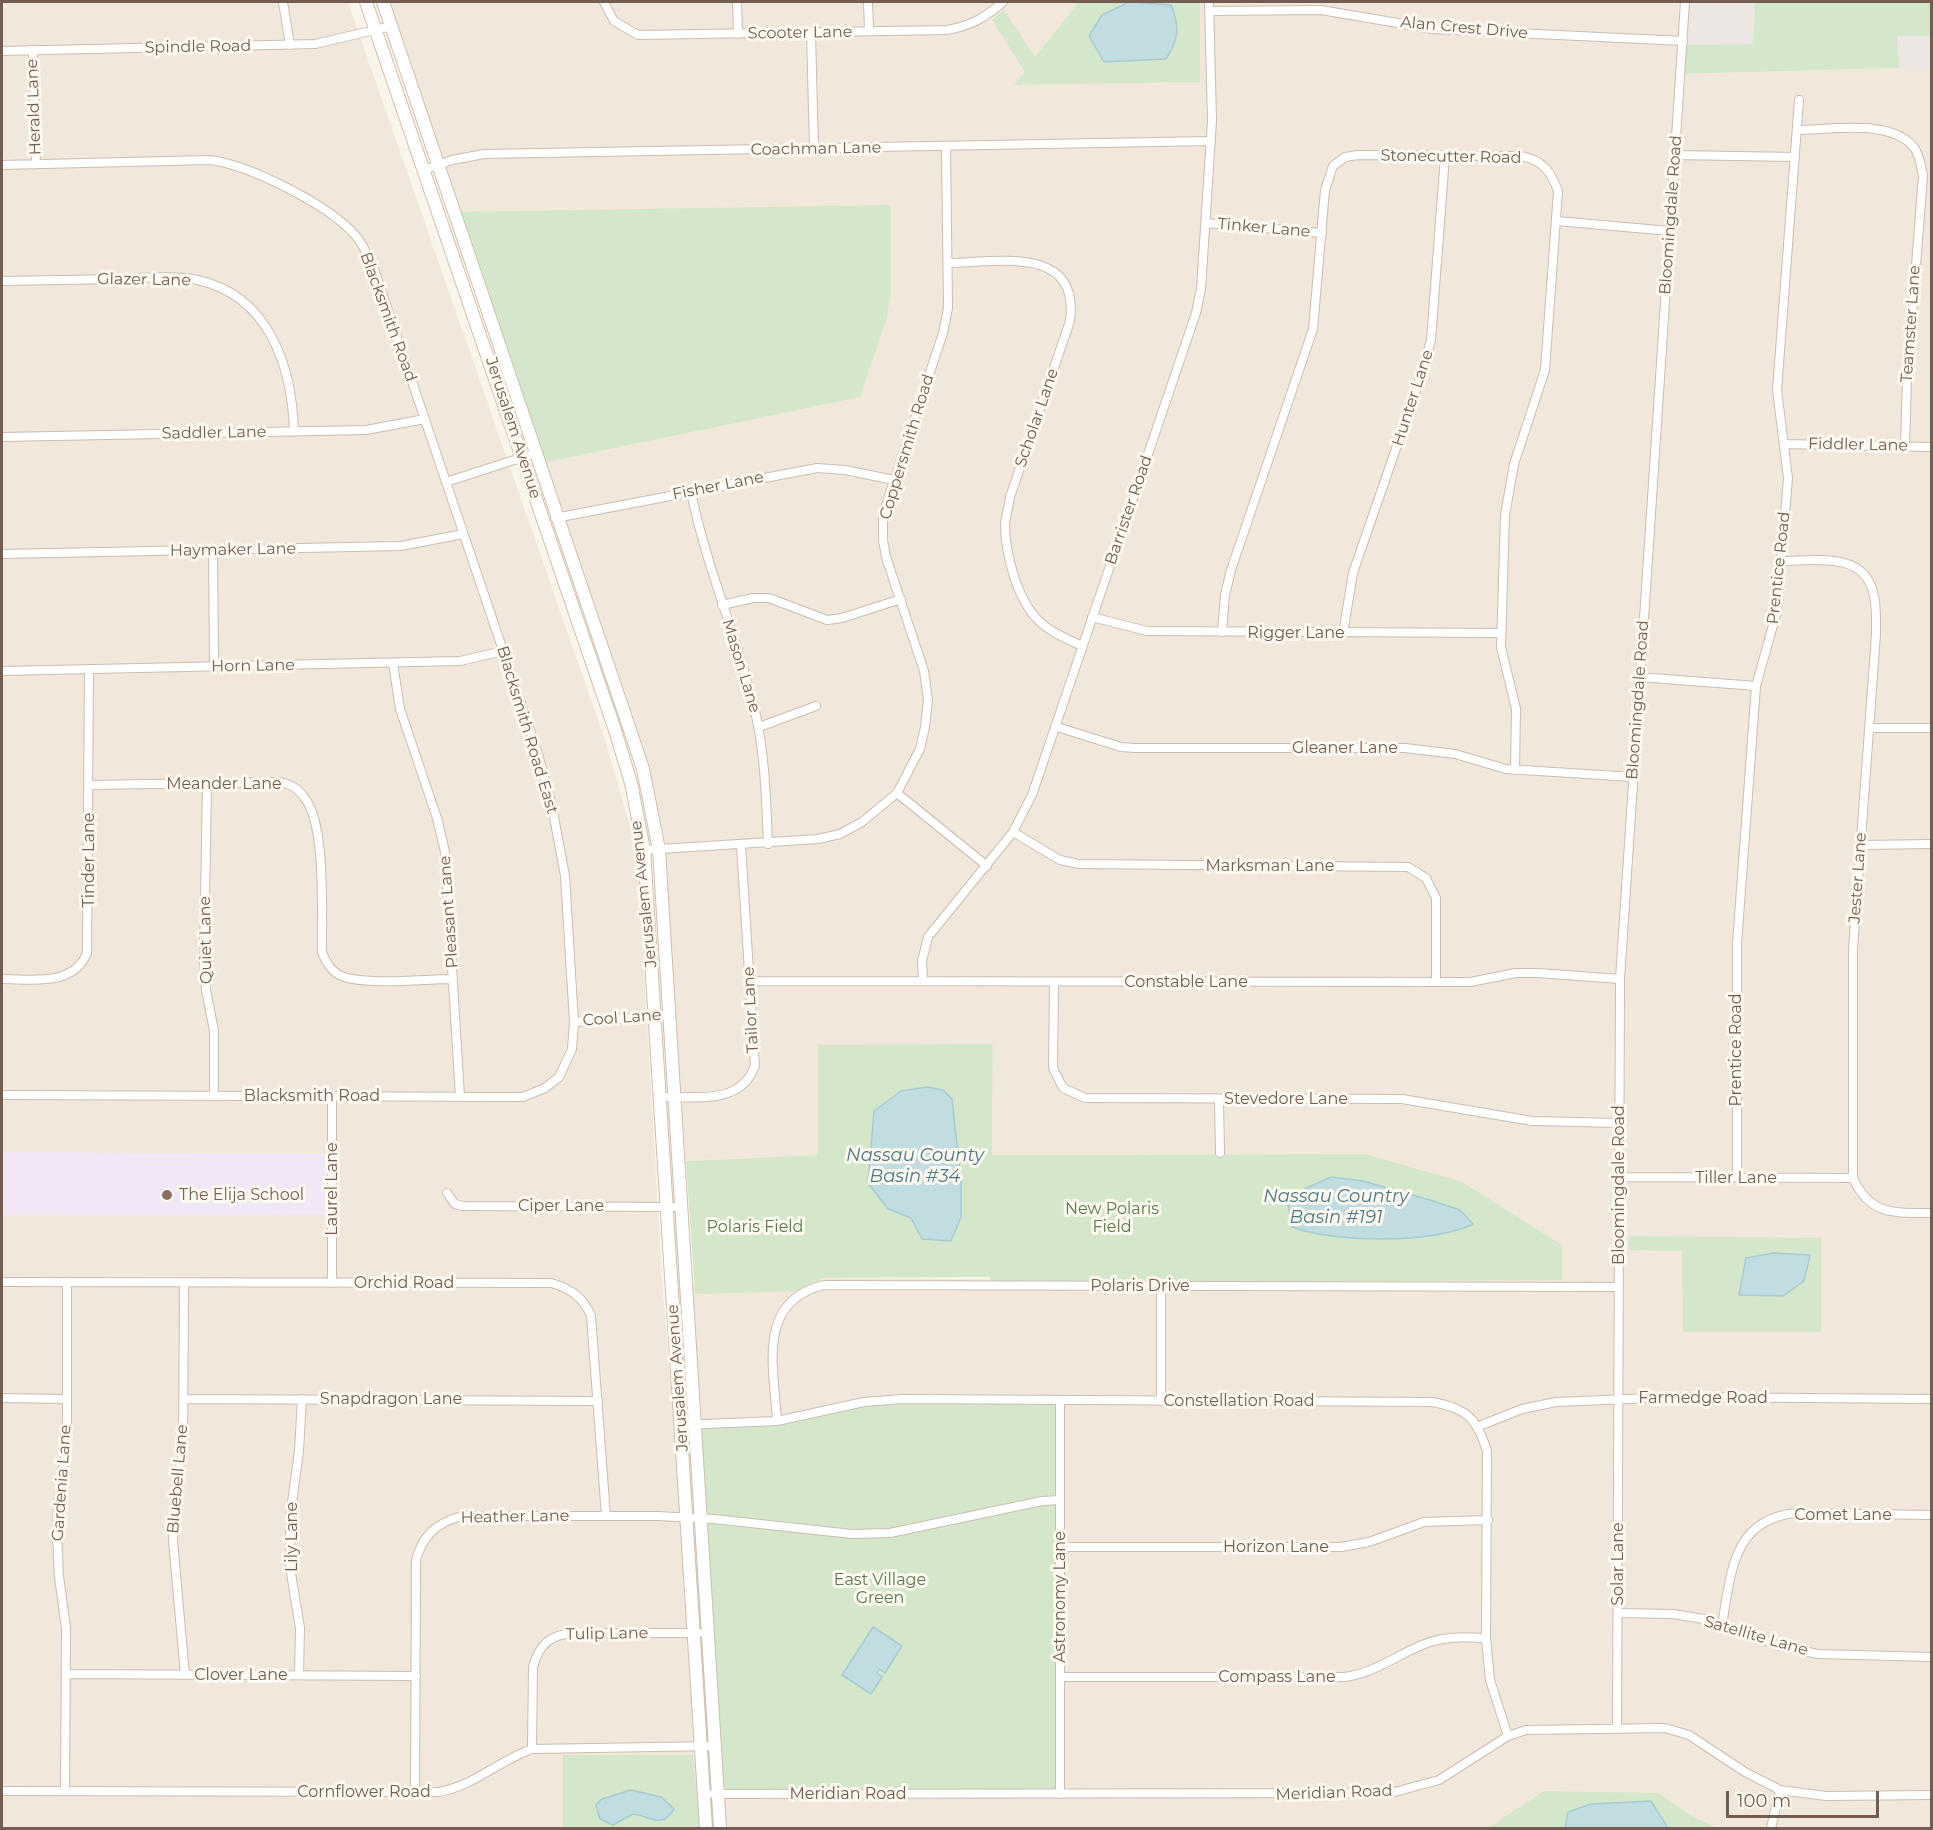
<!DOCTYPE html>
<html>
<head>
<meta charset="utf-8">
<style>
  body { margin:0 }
  #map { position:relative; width:1933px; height:1830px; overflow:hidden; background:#faf5ea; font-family:Montserrat,sans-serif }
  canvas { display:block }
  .frame { position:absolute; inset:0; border:3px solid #735d50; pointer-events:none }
  .scale { position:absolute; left:1726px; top:1791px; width:153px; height:27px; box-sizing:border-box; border:3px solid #735d50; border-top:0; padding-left:8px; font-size:18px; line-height:21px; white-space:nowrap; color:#735d50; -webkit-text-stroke:4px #fdf9f1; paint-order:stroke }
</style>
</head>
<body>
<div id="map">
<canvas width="1933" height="1830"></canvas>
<div class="frame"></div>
<div class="scale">100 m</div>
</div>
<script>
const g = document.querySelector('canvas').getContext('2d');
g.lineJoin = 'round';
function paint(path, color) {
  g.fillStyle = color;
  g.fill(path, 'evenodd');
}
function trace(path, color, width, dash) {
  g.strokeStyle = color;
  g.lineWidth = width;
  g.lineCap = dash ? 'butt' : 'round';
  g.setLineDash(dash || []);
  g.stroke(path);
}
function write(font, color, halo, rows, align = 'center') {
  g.font = font + ' Montserrat,sans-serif';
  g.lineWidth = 6;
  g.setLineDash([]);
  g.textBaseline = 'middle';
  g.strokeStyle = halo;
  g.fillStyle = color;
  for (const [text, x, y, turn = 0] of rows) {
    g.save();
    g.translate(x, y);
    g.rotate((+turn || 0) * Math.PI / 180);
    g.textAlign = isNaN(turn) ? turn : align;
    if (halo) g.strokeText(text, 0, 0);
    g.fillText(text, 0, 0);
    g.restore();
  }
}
paint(new Path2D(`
  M2 2H348L607 746 637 851 662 1280 708 1828H2Z
  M384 2H1079L1035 58 1004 11 1025 72 1014 85 1200 82V2H1682L1680 74 1931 67V1828H723L681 1287 820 1278 1234 1281 1562 1280V1245L1365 1154 992 1155 993 1044 818 1155 676 1161 655 844 645 795 576 577Z`), '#f1e7da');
paint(new Path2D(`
  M1682 2H1755L1753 44 1681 45Z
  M1897 36H1931V69L1898 70Z`), '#ece7e3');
paint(new Path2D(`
  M2 1152 333 1154 332 1215 2 1214Z`), '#f2e7f7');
paint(new Path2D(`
  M1079 2H1200V82L1014 85 1025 72 992 20 1004 10 1035 57Z
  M1755 2H1931V36H1897L1899 68 1680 74 1681 45 1753 44Z
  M891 205V291L887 317 860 397 537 464 453 212Z
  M993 1044 992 1155 1365 1154 1462 1182 1562 1245V1280L991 1284 990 1277 820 1278V1286L805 1291 695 1294 686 1161 818 1155V1045Z
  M1629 1236 1821 1238V1332H1683L1682 1251 1629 1250Z
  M1061 1402 1060 1793 711 1794 690 1426 805 1420 865 1403Z
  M563 1755H693L700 1828H563Z
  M1544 1791 1658 1793 1695 1818 1717 1828H1488Z`), '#d5e7ca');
const water = new Path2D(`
  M1129 2 1171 5C1180 27 1179 39 1166 59L1104 62 1089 36 1102 15Z
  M927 1087 943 1090 952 1099 961 1182V1217L951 1241 922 1239 911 1218 888 1209 868 1183 874 1111 901 1091Z
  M1331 1177 1363 1181 1430 1200 1460 1210 1473 1224C1434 1244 1333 1243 1292 1227L1287 1197Z
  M1773 1253 1810 1255 1804 1281 1783 1296 1739 1295 1746 1258Z
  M873 1627 902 1646 885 1673 879 1669 877 1673 882 1677 871 1694 842 1675Z
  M631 1790 661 1797 674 1809C662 1829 653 1817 633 1814L613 1825 600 1819 596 1805 602 1799Z
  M1651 1801 1668 1828H1565L1568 1812 1591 1804Z`);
paint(water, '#c1dde2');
trace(water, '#a8cbd3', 1.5);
const street = new Path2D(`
  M283 2 290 45
  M604 2 614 21 638 35 947 30C970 26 985 18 1003 2
  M737 2 738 34
  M868 2 869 31
  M1210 11 1321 10 1433 29 1683 41
  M811 33 814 149
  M33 50 36 164
  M2 51 315 44 392 26
  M1797 130C1830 130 1894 118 1915 149 1920 157 1921 166 1923 176L1907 380 1905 446
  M1675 155 1795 157
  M2 165 209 160C248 164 329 205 355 235 362 243 367 253 372 263L538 754 552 806 565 876 574 1022 572 1049 559 1077 545 1088 523 1097 2 1095
  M424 170 452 160 484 154 1211 141
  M1557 221 1670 231
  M1206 223 1322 233
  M949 263C998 262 1080 245 1070 321L1010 497C1009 505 1006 515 1005 524 1005 553 1017 599 1038 620 1050 632 1067 639 1082 646
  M2 281C41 280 81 280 120 279 145 278 173 275 198 280 269 296 292 366 294 432
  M2 437 366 430 425 419
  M1784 444 1932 447
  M446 482 536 453
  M691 492C706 565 735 632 753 703 765 749 766 796 768 844
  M555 518 817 468 845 470 894 480
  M213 550 214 666
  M2 554 401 546 463 534
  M1782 561C1814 561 1863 551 1873 592 1877 605 1876 620 1876 634L1853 949V1178C1870 1216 1895 1213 1932 1213
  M722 605 753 598H769L827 620 842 618 901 599
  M1092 617 1147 631 1501 633
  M1222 632 1225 595 1231 570 1313 329 1325 190 1333 166 1345 157 1358 155 1521 156C1543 160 1551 172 1558 191L1545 370 1514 464 1505 515 1501 647 1516 709 1515 770
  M1343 633 1353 573 1420 379 1431 340 1445 156
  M393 663 400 709 437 818 445 852 460 1097
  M2 671 460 661 503 651
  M1639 677 1756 686
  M759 727 816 706
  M1057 727 1121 747 1135 748H1405L1455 754 1506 769 1633 777
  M1869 728H1932
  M207 783 204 960 206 990 214 1031V1096
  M89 785 281 782C291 785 298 788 304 797 327 825 321 915 322 952 326 963 332 973 344 977 368 985 426 979 453 979
  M897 793 987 866
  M1013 832 1060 860 1079 864 1408 867 1426 878 1436 898V982
  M1861 845 1932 844
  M644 850 818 839 840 834 862 822 897 793 920 749 925 727 928 700 924 671 886 557 883 540V514L943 333 948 308 946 147
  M2 979C32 979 73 987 87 953L89 669
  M923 980 922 961 928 937 1013 832 1032 795 1196 313 1201 289 1212 121 1209 2
  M750 981 1470 982 1516 973H1538L1620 979
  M1054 982 1053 1068 1063 1088 1085 1098 1402 1099 1532 1121 1619 1123
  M574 1022 669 1015
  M332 1096V1283
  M660 1097C695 1096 740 1106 755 1066L741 846
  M1219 1100 1220 1153
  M1619 1177 1853 1178
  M1737 1178V944L1756 686 1777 611 1788 478 1777 390 1799 100
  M447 1193 455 1204 463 1206 681 1207
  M2 1282 551 1283C570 1288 583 1297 591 1316L606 1516
  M184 1283 183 1452 175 1495 173 1541 185 1675
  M2 1398 67 1399
  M184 1399 598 1401
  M1161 1401V1286
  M777 1421C774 1368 756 1301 824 1285L1619 1287
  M681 1425 777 1421 864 1402 902 1399 1432 1402C1467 1408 1477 1419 1487 1451L1486 1638 1490 1680 1508 1736
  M1479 1426 1522 1409 1556 1402 1679 1397 1932 1399
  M1060 1547H1341L1369 1542 1424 1522 1488 1520
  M1618 1613 1673 1614 1710 1620 1780 1646 1818 1654 1932 1657
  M1722 1625C1731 1574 1732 1520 1795 1513L1932 1515
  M67 1674 416 1676
  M299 1675 300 1628 290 1567V1517L299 1451 302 1399
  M1060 1677H1344C1377 1673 1400 1652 1430 1642 1449 1636 1466 1637 1486 1638
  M1617 1729 1620 979 1685 2
  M532 1749 533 1667C539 1644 551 1634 575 1633H699
  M2 1791 438 1792C474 1786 498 1761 532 1749L716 1746
  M65 1791 66 1628 59 1577 57 1533 58 1503 67 1445V1282
  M415 1792 416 1560C423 1535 436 1523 462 1516H657L714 1519 852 1534 890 1533 1042 1501 1060 1500
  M713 1794 1391 1793 1439 1780 1508 1736 1526 1730 1665 1728 1689 1735 1745 1772 1780 1790 1826 1796 1932 1795
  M1060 1794V1400
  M1771 1828 1780 1790`);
const secondary = new Path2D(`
  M366 2 615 730 631 783 644 850 706 1828
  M383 2 630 730 643 769 659 850 720 1828`);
trace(street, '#ccbdb1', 10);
trace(secondary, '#cebeaf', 14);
trace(street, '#fff', 8);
trace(secondary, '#fff', 12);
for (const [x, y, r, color] of [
  [167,1195,6,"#8d6e63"]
]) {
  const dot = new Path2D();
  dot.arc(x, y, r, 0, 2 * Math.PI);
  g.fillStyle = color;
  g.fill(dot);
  trace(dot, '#fdf9f1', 2);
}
write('16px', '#735d50', '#fdf9f1', [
  ["Alan Crest Drive",1464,28,5],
  ["Scooter Lane",800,33,-1],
  ["Spindle Road",198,47,-1],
  ["Herald Lane",34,107,-92],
  ["Coachman Lane",816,149,-1],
  ["Stonecutter Road",1451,157,1],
  ["Bloomingdale Road",1671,215,-86],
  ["Tinker Lane",1264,228,5],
  ["Glazer Lane",144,280,1],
  ["Blacksmith Road",388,317,70],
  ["Teamster Lane",1911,324,-86],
  ["Hunter Lane",1413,398,-72],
  ["Scholar Lane",1037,418,-71],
  ["Jerusalem Avenue",513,428,72],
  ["Saddler Lane",214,433,-1],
  ["Fiddler Lane",1858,445,1],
  ["Coppersmith Road",907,447,-73],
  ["Fisher Lane",718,486,-11],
  ["Barrister Road",1129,510,-71],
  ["Haymaker Lane",233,550,-1],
  ["Prentice Road",1779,568,-84],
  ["Rigger Lane",1296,633],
  ["Horn Lane",253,666,-1],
  ["Mason Lane",741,666,73],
  ["Bloomingdale Road",1638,700,-86],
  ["Blacksmith Road East",527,730,73],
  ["Gleaner Lane",1345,748],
  ["Meander Lane",224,784],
  ["Tinder Lane",89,860,-90],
  ["Marksman Lane",1270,866],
  ["Jester Lane",1858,878,-86],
  ["Jerusalem Avenue",644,894,-96],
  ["Pleasant Lane",449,912,-94],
  ["Quiet Lane",206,940,-91],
  ["Constable Lane",1186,982],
  ["Tailor Lane",751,1010,-93],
  ["Cool Lane",622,1018,-4],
  ["Prentice Road",1736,1050,-90],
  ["Blacksmith Road",312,1096],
  ["Stevedore Lane",1286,1099],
  ["Tiller Lane",1736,1178],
  ["Bloomingdale Road",1619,1185,-90],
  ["Laurel Lane",332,1189,-90],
  ["Ciper Lane",561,1206],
  ["Orchid Road",404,1283],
  ["Polaris Drive",1140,1286],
  ["Jerusalem Avenue",678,1378,-94],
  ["Farmedge Road",1703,1398],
  ["Snapdragon Lane",391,1399],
  ["Constellation Road",1239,1401],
  ["Bluebell Lane",178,1479,-85],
  ["Gardenia Lane",62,1483,-86],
  ["Comet Lane",1843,1515],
  ["Heather Lane",515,1517,-1],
  ["Lily Lane",292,1537,-90],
  ["Horizon Lane",1276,1547],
  ["Solar Lane",1618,1564,-90],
  ["Astronomy Lane",1060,1597,-90],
  ["Tulip Lane",607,1634,-1],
  ["Satellite Lane",1756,1636,16],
  ["Clover Lane",241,1675],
  ["Compass Lane",1277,1677],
  ["Cornflower Road",364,1792],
  ["Meridian Road",1334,1793,-2],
  ["Meridian Road",848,1794]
]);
write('16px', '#785e54', '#fdf9f1', [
  ["The Elija School",179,1195]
], 'left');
write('16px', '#597c4d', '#fdf9f1', [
  ["New Polaris",1112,1209],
  ["Field",1112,1227],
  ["Polaris Field",755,1227],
  ["East Village",880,1580],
  ["Green",880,1598]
]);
write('italic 18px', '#4c7983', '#fdf9f1', [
  ["Nassau County",915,1156],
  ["Basin #34",915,1177],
  ["Nassau Country",1336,1197],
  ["Basin #191",1336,1218]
]);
</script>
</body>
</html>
